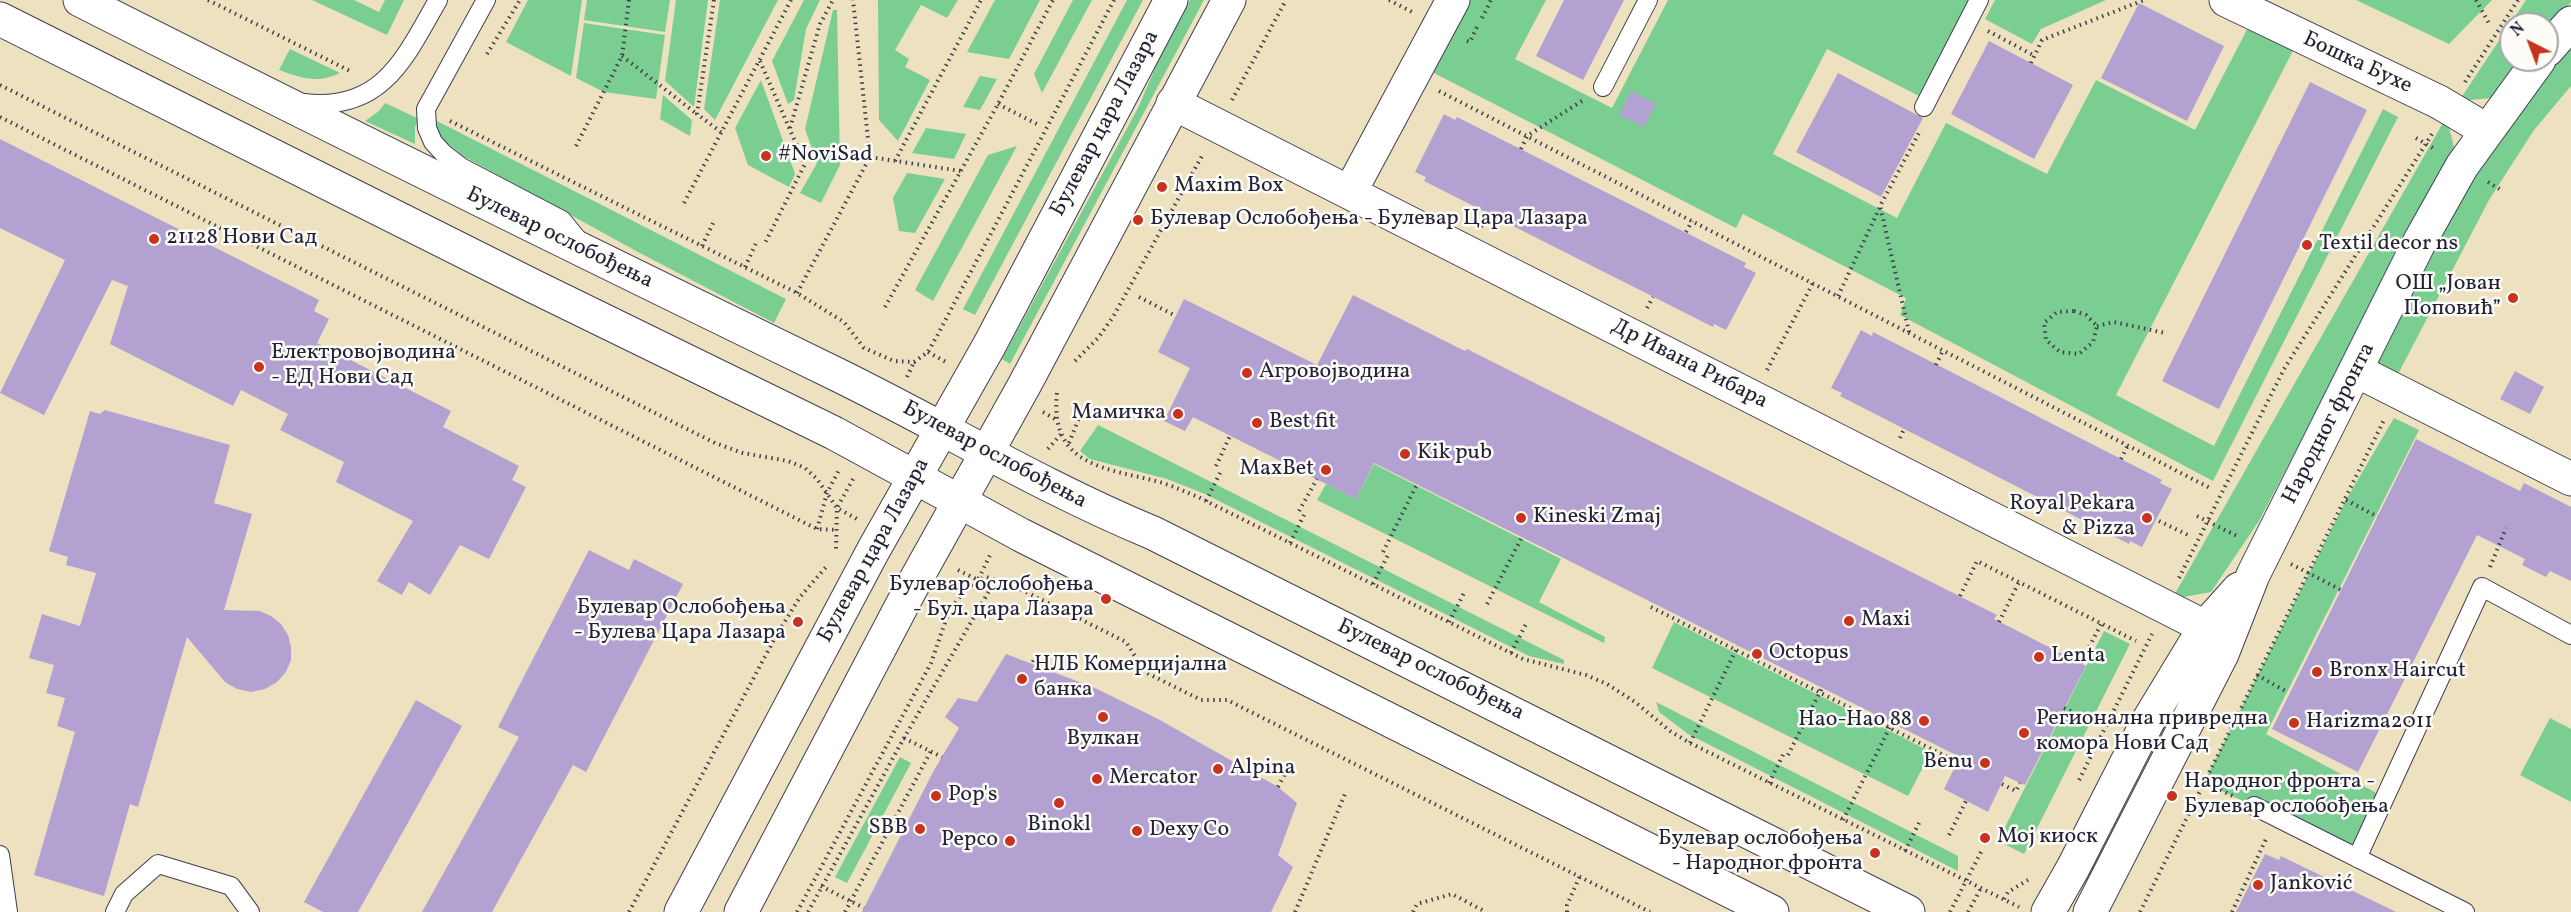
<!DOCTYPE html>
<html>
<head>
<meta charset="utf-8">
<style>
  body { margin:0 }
  #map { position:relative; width:2571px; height:912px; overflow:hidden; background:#ede1c0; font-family:Vollkorn,serif }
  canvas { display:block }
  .north { position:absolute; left:2499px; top:12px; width:60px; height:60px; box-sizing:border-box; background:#fdfcf7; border:2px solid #a5a5ac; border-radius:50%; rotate:318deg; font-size:16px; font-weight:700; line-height:24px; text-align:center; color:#22223b }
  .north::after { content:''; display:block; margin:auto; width:21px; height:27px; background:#c8321e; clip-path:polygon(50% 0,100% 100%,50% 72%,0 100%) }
</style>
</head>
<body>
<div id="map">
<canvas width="2571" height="912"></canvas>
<div class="north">N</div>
</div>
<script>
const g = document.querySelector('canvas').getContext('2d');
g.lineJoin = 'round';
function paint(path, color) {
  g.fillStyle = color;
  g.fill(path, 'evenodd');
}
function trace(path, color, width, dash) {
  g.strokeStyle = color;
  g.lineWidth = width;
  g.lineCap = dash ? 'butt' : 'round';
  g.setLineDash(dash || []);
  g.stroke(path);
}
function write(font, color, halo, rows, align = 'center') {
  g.font = font + ' Vollkorn,serif';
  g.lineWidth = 5;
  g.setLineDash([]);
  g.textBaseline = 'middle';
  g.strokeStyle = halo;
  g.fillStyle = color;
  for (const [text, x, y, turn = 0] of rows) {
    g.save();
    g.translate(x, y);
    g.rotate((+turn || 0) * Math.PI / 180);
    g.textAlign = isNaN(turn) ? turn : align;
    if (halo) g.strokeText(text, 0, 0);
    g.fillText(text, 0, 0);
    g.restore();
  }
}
paint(new Path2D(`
  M312 0H354L379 12 385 0H404L387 35Z
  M528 0H582L571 76 506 42Z
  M587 0H670L665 32 584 20Z
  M676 0H708L694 107 665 81Z
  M720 0H778L715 120 704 109Z
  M804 0H820L806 29 794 100 788 104 772 61Z
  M878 0H958L947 18 921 5 895 50 909 59 905 67 930 80 898 141 879 120Z
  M995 0H1040L1009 59 967 52Z
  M1073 0H1092L1042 93 1034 74Z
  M1127 0H1143L975 315 963 309Z
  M1190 0H1204L1010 364 1002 359 1139 106 1160 56Z
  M1465 0H1546L1515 59 1612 108 1668 0H1973L1923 98 1827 49 1773 154 1897 218 1946 123 2047 174 2096 80 2195 130 2254 16 2299 39 2116 395 2214 446 2383 109 2398 117 2213 481 1900 315 1906 298 1743 214 1736 228 1428 70Z
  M1995 0H2106L2041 29 2032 44 1985 19Z
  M2356 0H2492L2449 44Z
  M2526 0H2571V2L2547 31V24H2511V60H2523L2491 98 2459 101Z
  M833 10H837L840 165 821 203 800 193 817 163 805 129Z
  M584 23 665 35 656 99 604 92 576 78Z
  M2571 47V86L2534 130 2489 200 2397 376 2377 364C2410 298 2441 231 2480 168 2506 126 2538 85 2571 47Z
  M290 49 340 73C318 84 301 78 279 70Z
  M980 76 997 79 980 110 963 107Z
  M761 80 795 174 789 187 748 165 735 128Z
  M663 95 692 120 690 136 660 119Z
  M385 103 419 119 415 127V144L365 121 379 111Z
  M431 118 786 299 774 323 638 252 465 157C451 146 435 136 431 118Z
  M2444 121 2449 127 2454 147 2259 521 2211 592 2172 599Z
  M926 128 966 134 954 159 912 153Z
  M1017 146 933 301 915 290 988 155Z
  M907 173 945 179 915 233 899 231 893 198Z
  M2394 418 2419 430 2266 734 2384 797 2357 858 2204 782 2346 500Z
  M1098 425 1564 660V664L1529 656 1205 494 1167 479 1090 459 1080 451Z
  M1374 464 1561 559 1539 602 1605 637 1604 643 1317 500 1326 484 1356 499Z
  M1674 622 1931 752 1908 796 1652 668Z
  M2104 631 2130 644 2024 854 1998 841Z
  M1656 702 1958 856V871L1688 734 1659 712Z
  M2550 718 2571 729V802L2520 775Z
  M900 757 911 763 847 883 835 877Z`), '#7ace92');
paint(new Path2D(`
  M1564 0H1624L1583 80 1536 56Z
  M2139 3 2224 46 2187 121 2101 78Z
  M1989 41 2073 85 2034 159 1951 114Z
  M1838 73 1923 118 1881 197 1796 152Z
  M2310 82 2367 110 2219 409 2162 381Z
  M1631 91 1656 104 1644 127 1619 115Z
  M1444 114 1455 120 1457 117 1746 263 1744 267 1756 273 1726 330 1714 324 1713 327 1424 181 1426 177 1415 172Z
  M0 139 319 300 314 311 329 319 317 343 451 411 443 427 519 466 512 480 526 487 489 559 460 545 430 595 409 582 402 595 377 581 413 521 336 482 344 462 280 430 288 414 241 390 233 406 110 344 128 286 112 280 44 415 0 393 65 260 0 228Z
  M1353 295 1465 351 1467 349 1997 615 1994 619 2086 666 2025 785 2005 776 1988 812 1944 789 1960 757 1374 463 1356 499 1193 417 1185 431 1164 421 1190 368 1158 352 1184 299 1317 365Z
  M1861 330 1872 336 1873 332 2162 480 2160 483 2172 489 2142 547 2130 541 2129 544 1840 396 1842 393 1831 388Z
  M2515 371 2544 387 2530 414 2500 399Z
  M105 410 230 445 214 503 252 514 224 610 260 611 271 616 281 624 288 635 291 647V660L286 672 277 682 265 689 251 692 237 689 225 682 187 637 138 807 130 804 104 896 34 875 75 732 57 726 65 698 46 693 54 665 29 658 42 614 80 626 96 573 66 565 68 557 49 551 90 411 100 414Z
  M2416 439 2520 491 2524 483 2571 507V581L2550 571 2546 577 2522 565 2525 559 2477 535 2358 772 2272 729Z
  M589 550 629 570 634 559 683 584 586 772 573 765 492 912H422L519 737 498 727Z
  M1006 654 1095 688 1158 719 1278 787 1297 803 1278 855 1293 867 1271 912H862L933 772 959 728 945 717 958 698 977 702Z
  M416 700 462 726 358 912H323L304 902Z
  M2265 854 2279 860 2281 856 2396 912H2236Z`), '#b2a1d1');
const service = new Path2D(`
  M486 0 426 109 427 128 433 142 444 154 461 167 562 220 579 241
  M1603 87 1648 0
  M304 103C382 112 405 58 438 0
  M1924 107 1979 0
  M2254 806 2465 912
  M0 855 8 912
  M2357 858 2482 587 2571 635
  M115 912 124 894 158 864 231 886 250 912`);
const minor = new Path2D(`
  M2226 0 2439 102 2486 130
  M1173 103 2205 627
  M1350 192 1453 0
  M2357 371 2571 479`);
const tertiary = new Path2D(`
  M2547 50 2571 23
  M2048 912 2073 868 2148 721 2205 627 2239 589
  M2090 912 2222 654 2253 575 2421 239 2462 166 2539 60`);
const secondary = new Path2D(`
  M80 0C331 127 583 251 836 374 942 426 1044 488 1153 533L1908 912
  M0 19 533 286 834 433 1021 535 1772 912
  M681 912 874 549 989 346 1171 0
  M741 912 910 590 1025 384 1229 0`);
trace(service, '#403f4f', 20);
trace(minor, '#403f4f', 35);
trace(tertiary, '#403f4f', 35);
trace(secondary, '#403f4f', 35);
trace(new Path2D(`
  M208 0 352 72
  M714 0 697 114 721 132
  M1389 0 1412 12
  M2476 0 2490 25
  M1482 18 1491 0
  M1988 31 2035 56
  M1467 41 1470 42 1477 27
  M487 54 520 0
  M622 56 697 114
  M760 61 805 164 764 245
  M2031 63 2042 40 2144 0
  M2465 82 2518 0
  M0 85 715 443 743 453 788 461 805 468 817 479 837 508 836 550
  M1439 91 2212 489
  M1232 100 1286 0
  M998 104 1037 124
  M0 117 817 529 838 530
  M450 121 797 293 844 322 864 348 894 361 914 362 928 352 937 336 1114 0
  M790 128 820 24 833 0
  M2416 138 2436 150
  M576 146 622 56 629 0
  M1521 149 1527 136 1585 99
  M870 157 961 171
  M895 161 981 0
  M2488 182 2501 190
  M684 203 791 0
  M1481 227 1488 213
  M1686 232 1692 221
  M702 246 715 219
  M745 267 757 241
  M797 293 870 157 853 0
  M1838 296 1880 207
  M1139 297 1176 316
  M885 307 998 104 1053 0
  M1647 308 1653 297
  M2074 311 2086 315 2097 326 2093 342 2079 354 2060 352 2046 340 2044 323 2057 312Z
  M2097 326 2114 322 2165 333
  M1909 332 1880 206 1920 131
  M928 352 946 362
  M1075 361 1098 338 1113 317 1203 154
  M1936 365 1943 350
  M1767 370 1813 283
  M907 377 914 362
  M1057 393C1049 469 1110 468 1163 483 1175 487 1186 492 1198 497L1523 659 1586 675 1607 684 1635 702 1670 731 1690 743 2019 907
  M1043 412 1057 420
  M1900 438 1904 429
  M1069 443 1084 405
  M1048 449 1061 434
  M2121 459 2128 445
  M1216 466 1230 436
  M853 479 837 508 857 519
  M2346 500 2378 517
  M1206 501 1222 469
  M1299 511 1317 479
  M2197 516 2237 536
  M2159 521 2188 535
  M817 529 827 493 839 470
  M2085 533 2089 524
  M1290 543 1305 513
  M1383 552 1417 484
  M2291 564 2341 590
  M2490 567 2506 528
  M958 570 978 580 991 553
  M2179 578 2284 369 2432 134
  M1373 584 1388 555
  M1960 596 1977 561 2136 641
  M1487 604 1522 537
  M1651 607 1957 762
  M1449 622 1464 593
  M1999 622 2019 582
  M1511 653 1526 624
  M1033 662 1037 652
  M2081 663 2101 624
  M2257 675 2287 692
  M2064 708 2095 723
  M904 738 942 757
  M1690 743 1738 646
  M1788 755 1822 688
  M2079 780 2152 634
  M2204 782 2233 796
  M1769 783 1784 753
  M2002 784 2016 791 2020 783
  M1278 787 1289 766
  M1843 820 1892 723
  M1949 835 1966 801
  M1905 851 1920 821
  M821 886 864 908
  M2004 899 2008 892 2028 880
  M629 912 777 634 800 597 826 567
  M797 912 931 663 949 611 962 594 978 580 986 577 1010 584 1126 642 1145 672 1201 700H1227L1650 912
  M808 912 904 738 996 579
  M845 912 931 751
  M1295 912 1345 794
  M1413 912 1417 904 1452 894 1486 912
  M1567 912V905L1580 876
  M1950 912 1981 852
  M1968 912 1981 888
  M2140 912 2385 418
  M2232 912 2266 839`), '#403f4f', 4, [1.5, 4.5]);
trace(service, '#fff', 18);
trace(minor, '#fff', 33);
trace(tertiary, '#fff', 33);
trace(secondary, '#fff', 33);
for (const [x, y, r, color] of [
  [766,156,6,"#c8321e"],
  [1162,187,6,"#c8321e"],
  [1138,220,6,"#c8321e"],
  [154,239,6,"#c8321e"],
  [2307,245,6,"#c8321e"],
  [2513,298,6,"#c8321e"],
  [259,367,6,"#c8321e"],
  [1247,373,6,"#c8321e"],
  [1178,414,6,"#c8321e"],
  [1257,423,6,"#c8321e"],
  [1405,454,6,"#c8321e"],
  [1326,470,6,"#c8321e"],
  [1521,518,6,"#c8321e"],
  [2147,518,6,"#c8321e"],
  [1106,599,6,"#c8321e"],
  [1849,621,6,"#c8321e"],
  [798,622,6,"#c8321e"],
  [1757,654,6,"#c8321e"],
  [2039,657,6,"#c8321e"],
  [2317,672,6,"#c8321e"],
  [1022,679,6,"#c8321e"],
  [1103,717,6,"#c8321e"],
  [1924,721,6,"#c8321e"],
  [2294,723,6,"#c8321e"],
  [2024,733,6,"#c8321e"],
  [1985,763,6,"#c8321e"],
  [1218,769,6,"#c8321e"],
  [1097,779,6,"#c8321e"],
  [936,796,6,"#c8321e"],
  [2172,796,6,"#c8321e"],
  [1059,803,6,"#c8321e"],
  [920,829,6,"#c8321e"],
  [1137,831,6,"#c8321e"],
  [1985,838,6,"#c8321e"],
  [1010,841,6,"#c8321e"],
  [1875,853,6,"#c8321e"],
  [2258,885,6,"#c8321e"]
]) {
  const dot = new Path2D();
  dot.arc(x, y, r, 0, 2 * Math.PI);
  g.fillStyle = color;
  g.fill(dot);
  trace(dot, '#fdfcf7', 2);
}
write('22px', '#22223b', '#fdfcf7', [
  ["Бошка Бухе",2357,64,25],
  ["Булевар цара Лазара",1106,124,-62],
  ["Булевар ослобођења",559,239,26],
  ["Др Ивана Рибара",1689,365,27],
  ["Народног фронта",2330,424,-63],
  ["Булевар ослобођења",994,456,28],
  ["Булевар цара Лазара",875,551,-61],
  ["Булевар ослобођења",1430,671,26]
]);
write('22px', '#22223b', '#fdfcf7', [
  ["#NoviSad",778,156],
  ["Maxim Box",1174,187],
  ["Булевар Ослобођења - Булевар Цара Лазара",1150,220],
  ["21128 Нови Сад",166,239],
  ["Textil decor ns",2319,245],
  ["ОШ „Јован",2501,285,"right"],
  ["Поповић”",2501,310,"right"],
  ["Електровојводина",271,354],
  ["- ЕД Нови Сад",271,379],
  ["Агровојводина",1259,373],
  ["Мамичка",1166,414,"right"],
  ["Best fit",1269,423],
  ["Kik pub",1417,454],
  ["MaxBet",1314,470,"right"],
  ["Royal Pekara",2135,505,"right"],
  ["& Pizza",2135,530,"right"],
  ["Kineski Zmaj",1533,518],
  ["Булевар ослобођења",1094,586,"right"],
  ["- Бул. цара Лазара",1094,611,"right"],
  ["Булевар Ослобођења",786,609,"right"],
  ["- Булева Цара Лазара",786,634,"right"],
  ["Maxi",1861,621],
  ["Octopus",1769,654],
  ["Lenta",2051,657],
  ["НЛБ Комерцијална",1034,666],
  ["банка",1034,691],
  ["Bronx Haircut",2329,672],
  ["Регионална привредна",2036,720],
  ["комора Нови Сад",2036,745],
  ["Hao-Hao 88",1912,721,"right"],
  ["Harizma2011",2306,723],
  ["Вулкан",1103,740,"center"],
  ["Benu",1973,763,"right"],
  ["Alpina",1230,769],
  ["Mercator",1109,779],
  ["Народног фронта -",2184,783],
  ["Булевар ослобођења",2184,808],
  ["Pop's",948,796],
  ["Binokl",1059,826,"center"],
  ["SBB",908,829,"right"],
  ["Dexy Co",1149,831],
  ["Мој киоск",1997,838],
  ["Булевар ослобођења",1863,840,"right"],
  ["- Народног фронта",1863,865,"right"],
  ["Pepco",998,841,"right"],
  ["Janković",2270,885]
], 'left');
</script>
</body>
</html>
